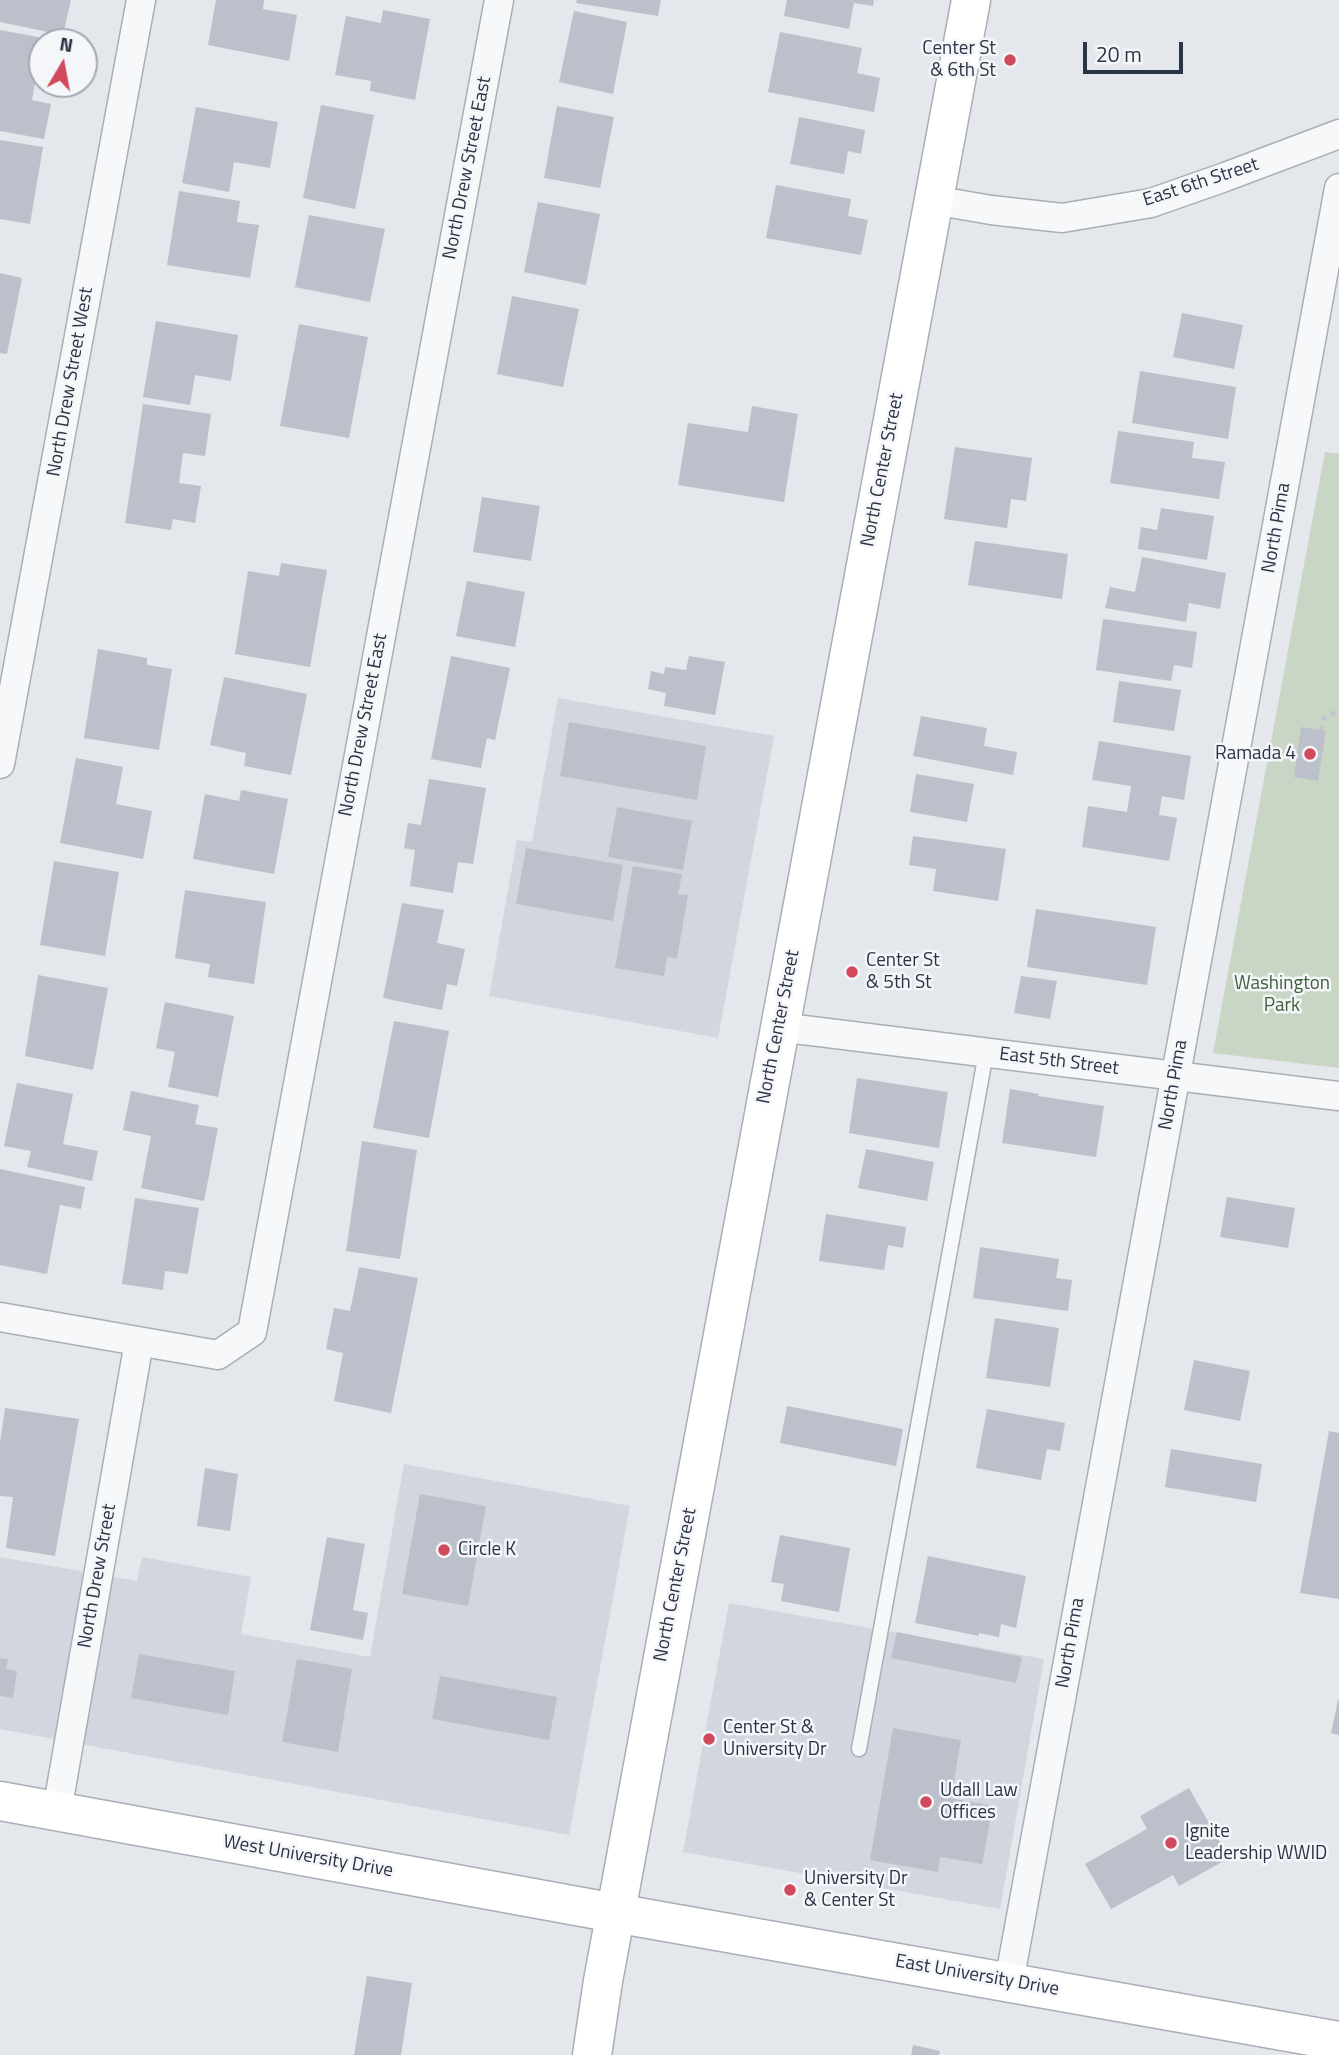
<!DOCTYPE html>
<html>
<head>
<meta charset="utf-8">
<style>
  body { margin:0 }
  #map { position:relative; width:1339px; height:2055px; overflow:hidden; background:#e4e7ec; font-family:"Titillium Web",sans-serif }
  canvas { display:block }
  .north { position:absolute; left:28px; top:28px; width:70px; height:70px; box-sizing:border-box; background:#f4f6f9; border:2px solid #a4a8b1; border-radius:50%; rotate:10deg; font-size:19px; font-weight:700; line-height:28px; text-align:center; color:#2b3445 }
  .north::after { content:''; display:block; margin:auto; width:24px; height:32px; background:#d1495b; clip-path:polygon(50% 0,100% 100%,50% 72%,0 100%) }
  .scale { position:absolute; left:1083px; top:42px; width:100px; height:32px; box-sizing:border-box; border:4px solid #2b3445; border-top:0; padding-left:9px; font-size:21px; line-height:24px; white-space:nowrap; color:#2b3445; -webkit-text-stroke:5px #f4f6f9; paint-order:stroke }
</style>
</head>
<body>
<div id="map">
<canvas width="1339" height="2055"></canvas>
<div class="north">N</div>
<div class="scale">20 m</div>
</div>
<script>
const g = document.querySelector('canvas').getContext('2d');
g.lineJoin = 'round';
function paint(path, color) {
  g.fillStyle = color;
  g.fill(path, 'evenodd');
}
function trace(path, color, width, dash) {
  g.strokeStyle = color;
  g.lineWidth = width;
  g.lineCap = dash ? 'butt' : 'round';
  g.setLineDash(dash || []);
  g.stroke(path);
}
function write(font, color, halo, rows, align = 'center') {
  g.font = font + ' "Titillium Web",sans-serif';
  g.lineWidth = 5;
  g.setLineDash([]);
  g.textBaseline = 'middle';
  g.strokeStyle = halo;
  g.fillStyle = color;
  for (const [text, x, y, turn = 0] of rows) {
    g.save();
    g.translate(x, y);
    g.rotate((+turn || 0) * Math.PI / 180);
    g.textAlign = isNaN(turn) ? turn : align;
    if (halo) g.strokeText(text, 0, 0);
    g.fillText(text, 0, 0);
    g.restore();
  }
}
paint(new Path2D(`
  M558 698 774 736 718 1038 489 996 517 840 532 842Z
  M404 1464 630 1506 569 1835 0 1729V1557L137 1581 142 1557 251 1577 241 1634 370 1657Z
  M729 1603 1044 1659 1000 1909 683 1852Z`), '#d2d6de');
paint(new Path2D(`
  M1325 452 1339 454V1068L1213 1053Z`), '#c9d6c5');
paint(new Path2D(`
  M0 0H71L63 35 0 22Z
  M216 0H264L263 9 297 15 289 61 208 45Z
  M577 0H661L658 16 576 3Z
  M787 0H874L873 6 854 3 849 29 784 16Z
  M383 10 430 19 415 100 370 91 371 81 335 75 346 16 381 23Z
  M574 11 627 22 613 94 559 82Z
  M0 30 43 38 32 100 51 104 44 139 0 131Z
  M780 32 862 48 857 73 880 78 874 112 768 92Z
  M321 105 374 115 355 209 303 198Z
  M557 106 614 117 600 188 544 178Z
  M196 107 278 122 270 168 234 162 229 192 182 183Z
  M799 117 865 130 861 154 848 151 844 174 790 164Z
  M0 140 43 147 30 224 0 219Z
  M776 185 851 199 848 216 868 220 861 255 766 238Z
  M179 191 240 201 237 222 259 225 250 278 167 265Z
  M538 202 600 214 586 285 524 272Z
  M309 215 385 229 370 302 295 287Z
  M0 273 22 278 7 354 0 353Z
  M512 296 579 309 563 387 497 374Z
  M1182 313 1243 325 1234 369 1173 357Z
  M156 321 238 335 231 381 195 375 190 405 143 397Z
  M299 324 368 337 349 438 280 426Z
  M1140 371 1236 387 1228 439 1132 423Z
  M143 404 211 414 205 456 183 453 179 483 201 486 195 523 173 519 171 530 125 523Z
  M752 406 798 414 784 502 678 485 688 423 748 432Z
  M1118 431 1194 442 1192 458 1225 462 1219 499 1110 483Z
  M955 447 1032 458 1026 501 1011 499 1007 528 944 519Z
  M482 497 540 506 531 561 473 552Z
  M1161 508 1214 516 1207 560 1138 549 1141 527 1157 530Z
  M975 541 1068 554 1062 599 968 585Z
  M1142 557 1226 573 1220 609 1189 603 1186 622 1105 608 1110 587 1135 592Z
  M281 563 327 570 310 667 235 654 248 571 279 576Z
  M467 581 525 592 515 647 456 636Z
  M1103 619 1197 632 1192 668 1174 665 1171 681 1096 670Z
  M98 649 147 658V665L172 669 159 750 84 738Z
  M451 656 510 668 495 740 487 738 481 768 431 759Z
  M689 656 725 662 715 715 664 706 666 693 648 689 651 671 664 674 665 667 686 670Z
  M224 677 307 694 291 775 244 766 246 753 210 745Z
  M1119 681 1181 690 1174 731 1113 722Z
  M921 716 987 728 984 746 1017 752 1013 775 913 756Z
  M569 722 706 746 697 800 560 776Z
  M1301 727 1326 731 1318 781 1294 777Z
  M1099 741 1191 756 1184 800 1162 796 1159 815 1177 818 1169 861 1082 847 1088 806 1127 812 1131 786 1092 780Z
  M76 758 123 767 116 804 152 811 143 859 60 843Z
  M916 774 974 784 967 822 910 812Z
  M429 779 486 788 473 864 458 862 453 893 410 886 415 850 404 848 408 823 421 825Z
  M241 790 288 799 274 874 193 859 205 794 239 801Z
  M617 807 692 821 683 870 608 857Z
  M913 836 1006 849 998 901 933 891 936 869 909 865Z
  M526 848 623 865 613 921 516 904Z
  M54 861 119 872 105 956 40 945Z
  M633 866 682 874 678 894 688 895 677 958 667 957 664 976 615 968Z
  M185 890 266 902 254 984 208 977 210 964 175 958Z
  M402 903 444 910 437 943 465 949 457 986 447 984 442 1010 383 998Z
  M1036 909 1156 927 1147 985 1027 967Z
  M38 975 108 988 93 1070 25 1056Z
  M1021 976 1057 981 1050 1019 1014 1013Z
  M165 1002 234 1016 218 1097 168 1087 175 1052 156 1048Z
  M394 1021 449 1031 429 1138 373 1128Z
  M857 1078 948 1092 939 1148 849 1133Z
  M17 1083 73 1094 63 1144 98 1151 92 1181 27 1167 31 1151 4 1146Z
  M1010 1089 1039 1094 1038 1096 1104 1106 1096 1157 1002 1143Z
  M131 1091 199 1105 195 1124 218 1128 204 1201 141 1188 151 1136 123 1130Z
  M362 1141 417 1150 400 1259 346 1251Z
  M866 1149 934 1162 927 1201 858 1188Z
  M0 1169 85 1187 81 1209 60 1205 47 1274 0 1265Z
  M1227 1197 1295 1208 1288 1248 1220 1237Z
  M135 1198 199 1208 188 1274 165 1271 163 1290 122 1284Z
  M826 1214 906 1227 903 1248 888 1245 884 1270 819 1261Z
  M980 1247 1059 1259 1056 1278 1072 1280 1068 1311 973 1298Z
  M359 1267 418 1278 391 1413 334 1401 343 1353 326 1349 334 1308 350 1311Z
  M995 1318 1059 1328 1050 1387 986 1378Z
  M1194 1360 1250 1371 1240 1421 1184 1410Z
  M787 1406 903 1429 896 1466 780 1443Z
  M5 1408 79 1419 55 1556 6 1548 13 1497 0 1496V1443Z
  M987 1409 1065 1423 1060 1451 1047 1449 1041 1480 976 1468Z
  M1329 1431 1339 1433V1599L1300 1593Z
  M1171 1449 1262 1464 1256 1502 1165 1487Z
  M205 1468 238 1474 230 1531 197 1526Z
  M420 1494 486 1506 468 1606 402 1594Z
  M780 1535 850 1548 839 1612 781 1601 784 1584 771 1582Z
  M327 1537 365 1544 353 1610 368 1613 363 1640 310 1630Z
  M928 1556 1026 1576 1016 1628 1001 1624 999 1637 979 1633V1636L915 1623Z
  M897 1632 1022 1657 1016 1683 891 1658Z
  M139 1654 235 1671 228 1715 131 1698Z
  M0 1658 8 1659 6 1669 17 1671 13 1698 0 1696Z
  M297 1659 352 1669 338 1752 282 1742Z
  M440 1676 557 1697 549 1740 432 1719Z
  M1338 1700H1339V1735L1331 1733Z
  M893 1728 961 1740 951 1798 993 1806 982 1864 940 1857 938 1872 870 1860Z
  M1189 1788 1229 1858 1179 1886 1173 1875 1111 1909 1085 1864 1147 1829 1140 1816Z
  M367 1976 412 1983 401 2055H354Z
  M913 2045 940 2051 939 2055H911Z`), '#bbc0ca');
const lane = new Path2D(`
  M859 1749 986 1053`);
const street = new Path2D(`
  M933 200 991 210 1062 218 1151 203 1225 177 1339 134
  M0 764 141 0
  M779 1027 1339 1096
  M0 1317 218 1355 252 1332 499 0
  M57 1811 139 1342
  M1009 1982 1339 188`);
const secondary = new Path2D(`
  M0 1801 615 1913 1339 2041
  M592 2055 603 1981 971 0`);
trace(lane, '#a9aeb7', 17);
trace(street, '#a9aeb7', 31);
trace(secondary, '#a9aeb7', 41);
trace(new Path2D(`
  M1321 730 1324 718 1339 710`), '#c2c5cb', 4.5, [5, 5]);
trace(lane, '#f7f8fa', 14);
trace(street, '#f7f8fa', 28);
trace(secondary, '#fff', 38);
for (const [x, y, r, color] of [
  [1010,60,7,"#d1495b"],
  [1310,754,7,"#d1495b"],
  [852,972,7,"#d1495b"],
  [444,1550,7,"#d1495b"],
  [709,1739,7,"#d1495b"],
  [926,1802,7,"#d1495b"],
  [1171,1843,7,"#d1495b"],
  [790,1890,7,"#d1495b"]
]) {
  const dot = new Path2D();
  dot.arc(x, y, r, 0, 2 * Math.PI);
  g.fillStyle = color;
  g.fill(dot);
  trace(dot, '#f4f6f9', 2.5);
}
write('19px', '#2b3445', '#f4f6f9', [
  ["Center St",996,49,"right"],
  ["& 6th St",996,71,"right"],
  ["Ramada 4",1296,754,"right"],
  ["Center St",866,961],
  ["& 5th St",866,983],
  ["Circle K",458,1550],
  ["Center St &",723,1728],
  ["University Dr",723,1750],
  ["Udall Law",940,1791],
  ["Offices",940,1813],
  ["Ignite",1185,1832],
  ["Leadership WWID",1185,1854],
  ["University Dr",804,1879],
  ["& Center St",804,1901]
], 'left');
write('19px', '#2b3445', '#f4f6f9', [
  ["North Drew Street East",468,168,-79],
  ["East 6th Street",1201,183,-18],
  ["North Drew Street West",71,382,-80],
  ["North Center Street",883,470,-79],
  ["North Pima",1277,528,-80],
  ["North Drew Street East",364,725,-79],
  ["North Center Street",779,1027,-79],
  ["East 5th Street",1059,1062,7],
  ["North Pima",1174,1085,-80],
  ["North Drew Street",98,1576,-80],
  ["North Center Street",676,1585,-79],
  ["North Pima",1071,1643,-80],
  ["West University Drive",308,1857,10],
  ["East University Drive",977,1976,10]
]);
write('19px', '#3f6138', '#f4f6f9', [
  ["Washington",1282,984],
  ["Park",1282,1006]
]);
</script>
</body>
</html>
